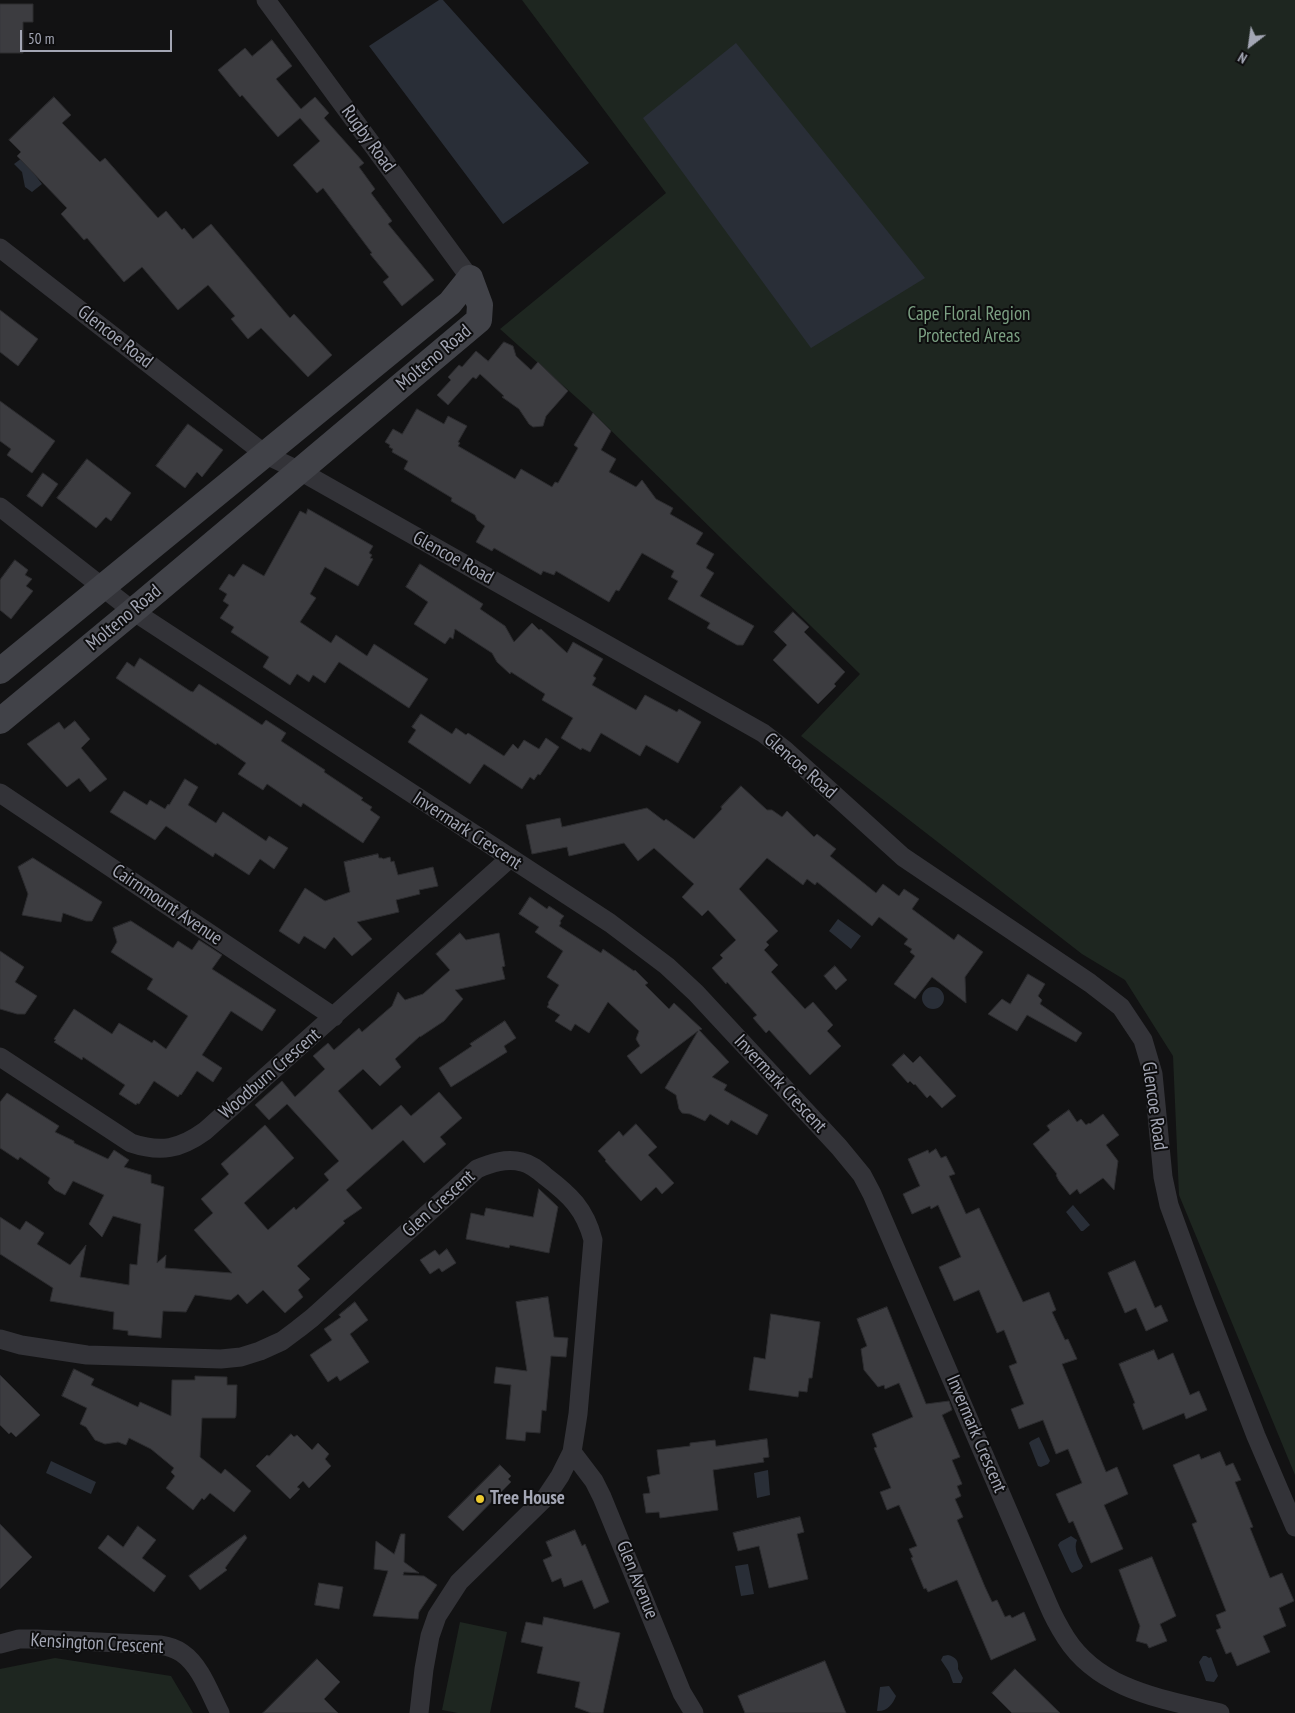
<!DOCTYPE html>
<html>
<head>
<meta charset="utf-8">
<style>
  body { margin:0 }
  #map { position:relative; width:1295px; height:1713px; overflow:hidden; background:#121213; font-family:"PT Sans Narrow",sans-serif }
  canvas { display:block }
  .north { position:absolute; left:1225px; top:20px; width:50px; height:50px; -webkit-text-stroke:4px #0d0d0e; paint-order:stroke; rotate:210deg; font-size:14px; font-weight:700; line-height:20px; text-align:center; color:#a3a6b4 }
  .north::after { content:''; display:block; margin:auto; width:18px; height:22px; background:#a3a6b4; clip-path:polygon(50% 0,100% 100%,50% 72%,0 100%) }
  .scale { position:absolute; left:20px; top:30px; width:152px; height:22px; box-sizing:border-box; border:2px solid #a3a6b4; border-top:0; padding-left:6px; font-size:15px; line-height:18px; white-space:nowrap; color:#a3a6b4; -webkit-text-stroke:4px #0d0d0e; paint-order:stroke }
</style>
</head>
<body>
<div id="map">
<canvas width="1295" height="1713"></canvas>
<div class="north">N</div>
<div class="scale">50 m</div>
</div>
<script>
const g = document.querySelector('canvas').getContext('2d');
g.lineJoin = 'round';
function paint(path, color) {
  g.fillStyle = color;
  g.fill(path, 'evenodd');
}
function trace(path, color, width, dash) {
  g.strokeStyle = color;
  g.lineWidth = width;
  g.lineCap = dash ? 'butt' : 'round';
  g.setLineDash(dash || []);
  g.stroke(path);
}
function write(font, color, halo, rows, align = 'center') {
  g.font = font + ' "PT Sans Narrow",sans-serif';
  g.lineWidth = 4;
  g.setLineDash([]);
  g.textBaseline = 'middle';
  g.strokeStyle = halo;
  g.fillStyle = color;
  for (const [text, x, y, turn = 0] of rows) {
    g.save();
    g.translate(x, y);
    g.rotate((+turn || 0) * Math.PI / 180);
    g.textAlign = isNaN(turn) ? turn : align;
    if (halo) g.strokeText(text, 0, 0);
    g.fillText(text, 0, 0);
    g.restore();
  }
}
paint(new Path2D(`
  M522 0H1295V1475L1179 1195 1173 1056 1125 980 1082 954 801 736 860 674 587 407 500 329 666 193Z
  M460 1622 507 1632 490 1713H458L442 1710Z
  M55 1658 171 1676 193 1713H0V1669Z`), '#1e2620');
paint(new Path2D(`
  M439 0H443L589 163 503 224 369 46Z
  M736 43 925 278 811 348 643 118Z
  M22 158 42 184 32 192 25 187 22 172 14 164Z
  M838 919 861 936 851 949 829 931Z
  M922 998a11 11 0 1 1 22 0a11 11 0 1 1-22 0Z
  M1073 1205 1090 1225 1083 1231H1081L1066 1212Z
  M1039 1437 1050 1461 1048 1464 1041 1467 1038 1466 1029 1443 1031 1441Z
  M51 1461 96 1482 91 1494 46 1473Z
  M768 1470 770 1495 757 1498 754 1473Z
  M1071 1536 1077 1540C1073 1549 1079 1558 1083 1566L1081 1569 1072 1573 1070 1571 1058 1545 1060 1542Z
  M748 1564 754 1594 741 1596 735 1566Z
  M948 1655C956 1657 959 1661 958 1669L963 1678 961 1683H953L949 1672 941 1660 943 1656Z
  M1203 1656H1206L1209 1658 1211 1657 1218 1676 1214 1682 1206 1681 1199 1662Z
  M889 1686 896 1696C893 1704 887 1712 877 1711L880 1687Z`), '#292e37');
const building = new Path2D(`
  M0 4H33V22H23V53H0Z
  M272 40 292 66 276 79 301 109 315 97 329 113 324 118 364 163 359 167 375 189 371 193 392 221 388 224 434 280 402 306 383 282 389 277 370 254 372 253 323 188 317 193 293 165 320 141 300 118 278 137 242 95 240 97 218 70 245 48 252 56Z
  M54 97 71 115 62 123 100 162 105 158 158 218 166 211 182 230 184 228 193 239 211 224 290 318 294 314 332 355 308 377 261 328 248 339 231 319 235 316 208 285 178 310 142 267 124 282 87 238 84 240 61 214 67 208 17 156 21 152 9 140Z
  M0 310 38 339 18 366 0 352Z
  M504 342 513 346 516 356 531 370 538 362 568 391 546 416 543 426 533 427 529 424 519 409 502 397 504 396 480 374 476 379 473 377 448 405 437 395 451 380 448 377 459 365 462 367 476 351 488 361Z
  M0 401 55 441 32 473 7 455 11 449 0 441Z
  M417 409 444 424 448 416 467 426 458 442 460 443 458 446 515 479 521 469 552 487 555 482 558 483 578 448 574 445 593 413 611 431 601 450 616 459 609 472 636 487 642 480 656 499 673 508 670 514 703 533 696 544 714 554 706 568 714 573 700 596 754 626 743 645H737L707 628 710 623 668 599 678 581 671 577 674 571 642 553 619 591 616 590 609 602 556 571 554 575 543 571 541 575 494 548 492 551 476 542 485 526 477 520 475 515 451 501 452 498 404 469 408 461 392 452 393 449 389 447 390 445 385 442 393 429 402 434Z
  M188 424 223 450 202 477 197 472 185 488 156 466Z
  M87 459 131 493 111 521 106 517 96 528 57 498Z
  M43 473 58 484 42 507 27 496Z
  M308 509 373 546 369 553 372 555 370 558 373 559 358 586 325 567 310 594 316 598 300 622 331 643 336 635 367 656 374 644 428 679 409 708 339 662 325 683 313 675 309 682 297 674 290 685 263 667 269 657 231 632 234 627 220 618 229 605 223 601 227 594 219 589 229 574 234 577 243 564 264 576 300 511 306 514Z
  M15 560 28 570 25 575 32 579 26 586 33 591 11 619 0 610V580Z
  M420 564 483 604 480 609 505 626 514 642 532 623 539 630 541 629 567 653 573 642 603 659 593 676 596 678 592 685 636 710 645 695 677 712 679 709 701 722 678 763 646 745 640 756 601 733 590 752 582 748 581 750 561 738 573 718 542 700 545 694 542 692 511 672 510 674 497 662 492 653 455 629 453 639 450 637 445 644 414 624 428 602 406 587Z
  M793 612 809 627 804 632 845 672 834 684 836 686 818 704 773 660 787 645 774 632Z
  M140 658 190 691 193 692 199 684 262 725 266 720 286 733 281 741 325 770 324 772 363 798 361 800 372 807 370 810 380 817 363 843 303 803 301 807 267 784 263 790 238 774 246 763 217 743 216 745 116 678 127 662 134 667Z
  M421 714 452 734 456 728 466 735 468 733 504 756 513 744 518 749 524 740 539 749 546 738 559 747 540 775 538 774 534 780 530 777 522 789 484 764 470 784 408 742 416 730 412 727Z
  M75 721 90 739 81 748 107 779 90 792 79 778 67 787 27 744 59 722 64 729Z
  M185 779 198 787 188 805 216 823 223 812 266 841 269 836 288 848 274 869 260 859 249 875 215 853 213 857 166 826 155 840 110 812 124 791 147 805 150 800 165 809 168 804 169 805Z
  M741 786 767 810H772L782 817 787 811 814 837 817 834 836 849 830 856 876 893 883 884 899 896 904 889 919 899 912 909 954 940 958 934 983 952 965 977 966 1003 932 977 915 999 894 984 915 956 910 952 912 949 904 944 908 939 879 917 872 926 817 882 815 885 807 879 803 885 767 858 739 889 778 931 766 942 769 945 764 950 778 965 771 972 805 1009 813 1002 833 1025 827 1031 841 1046 810 1075 769 1030 766 1033 753 1018 757 1015 727 982 726 984 712 968 723 958 720 955 736 940 708 910 702 916 682 897 694 884 654 848 638 861 624 843 569 856 567 847 532 854 526 825 560 818 562 827 647 808 664 821 666 819 694 839 722 809 721 807Z
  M378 854 379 858H382L383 859 390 857 391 862 394 861 398 875 433 867 438 886 419 890 420 894 396 900 399 912 357 922 372 939 352 956 334 937 325 949 304 936 299 944 279 931 305 888 325 901 350 892 344 862Z
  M33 858 102 902 92 921H86L63 913 61 922 22 915 28 894 18 867Z
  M530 897 547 909 549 906 564 916 560 921 561 923 559 926 601 953 603 949 634 971 635 970 648 983 645 985 669 1009 674 1003 702 1029 699 1030 729 1062 712 1077 727 1085 724 1090 768 1115 757 1135 731 1120 728 1125 710 1114 705 1121 690 1114 682 1113 679 1109 676 1095 665 1088 698 1031 641 1074 627 1056 640 1046 636 1039 639 1031 608 1002 589 1033 575 1024 571 1031 555 1021 560 1015 547 1007 549 1004 548 1003 559 985 547 977 563 951 535 932 539 927 519 914Z
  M131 921 173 948 178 941 192 950 199 940 222 955 212 969 276 1010 262 1031 231 1011 202 1055 222 1068 213 1082 197 1071 181 1095 180 1094 178 1097 154 1081 139 1104 137 1103 136 1105 119 1094 125 1085 83 1057 82 1060 54 1042 56 1040 54 1039 74 1009 112 1034 119 1023 152 1043 154 1040 166 1049 188 1016 147 989 153 979 111 952 117 942 113 928Z
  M460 933 466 940 499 933 505 966 502 967 505 979 455 990 463 999 444 1021 420 1037V1036L395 1059 401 1067 380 1086 363 1069 338 1091 372 1130 401 1105 411 1116 439 1092 462 1118 440 1137 446 1144 424 1163 403 1140 346 1190 362 1208 343 1221 345 1223 297 1266 310 1279 298 1290 303 1297 285 1313 263 1290 247 1304 238 1294 231 1300 195 1295 186 1312 163 1311 161 1338 128 1335V1331L113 1329 114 1312 50 1301 53 1288 0 1254V1217L20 1230 26 1221 44 1233 37 1244 70 1265 86 1245 80 1277 129 1285 130 1264 137 1265 141 1224 113 1216 102 1237 89 1224 104 1195 73 1181 65 1195 55 1190 48 1183 50 1178 20 1157 18 1160 0 1148V1102L7 1093 59 1126 55 1132 74 1141V1143L108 1159 114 1150 129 1160 124 1167 151 1175V1183L164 1187 157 1263 166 1255 165 1268 232 1273 194 1230 213 1213 201 1199 229 1174 221 1164 265 1125 294 1158 244 1203 268 1230 294 1207 296 1210 329 1180 324 1174 339 1161 287 1104 269 1120 255 1105 282 1081 295 1097 325 1069 313 1056 328 1043 334 1050 359 1028 362 1032 392 1006 398 992 405 1000 423 994 450 970 436 954Z
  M0 951 24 967 15 982 37 996 25 1014H17L0 1009Z
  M835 966 847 980 836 990 824 976Z
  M1028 974 1045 984 1038 996 1042 1000 1040 1004 1082 1033 1076 1042 1027 1015 1017 1031 988 1014 1002 999 1010 1004Z
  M505 1021 516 1038 504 1046 507 1052 451 1087 439 1068 472 1046 470 1044Z
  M904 1054 913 1063 920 1056 956 1096 942 1108 930 1095 927 1098 915 1084 914 1085 910 1081 908 1083 892 1065Z
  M1069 1110 1077 1122 1081 1119 1086 1125 1089 1123 1090 1124 1103 1114 1119 1135 1106 1145 1118 1161 1114 1190 1103 1178 1080 1194 1077 1189 1070 1195 1059 1181 1056 1175 1057 1174 1033 1144 1050 1130 1047 1126Z
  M636 1124 657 1147 648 1155 674 1183 662 1194 656 1187 641 1201 605 1161 606 1160 598 1151 619 1131 623 1136Z
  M936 1149 941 1158 946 1156 955 1174 949 1176 966 1214 979 1208 1023 1302 1049 1292 1056 1310 1052 1312 1065 1340 1068 1339 1077 1359 1062 1364 1106 1472 1117 1467 1128 1494 1104 1505 1123 1549 1091 1563 1073 1521 1069 1523 1056 1494 1082 1483 1068 1449 1056 1454 1043 1420 1019 1429 1011 1409 1024 1404 1009 1366 1017 1363 1004 1330 997 1333 979 1290 954 1301 939 1267 961 1257 938 1205 931 1209 930 1206 912 1214 903 1194 920 1186 908 1159 928 1150 929 1153Z
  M539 1189 558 1207 549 1253 510 1245 509 1248 466 1239 471 1213 484 1216 486 1208 533 1217Z
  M447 1249 456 1263 442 1272 439 1268 430 1274 420 1260 435 1250 439 1255Z
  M1135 1261 1155 1308 1161 1305 1168 1321 1146 1331 1136 1308 1125 1313 1108 1273Z
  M548 1297 554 1337 568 1338 566 1357 551 1356 546 1411 542 1410 540 1433 526 1432 525 1441 506 1439 511 1385 494 1383 496 1367 527 1371 516 1302Z
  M355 1302 368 1320 350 1334 369 1362 340 1381 337 1376 328 1382 310 1355 332 1340 324 1329 341 1317 339 1315Z
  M887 1307 926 1404 949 1401 952 1410 942 1415 960 1457 952 1460 962 1484 957 1486 961 1496 955 1499 963 1517 957 1520 985 1587 992 1602 997 1600 1005 1617 1010 1615 1012 1618 1024 1612 1036 1640 991 1660 957 1580 928 1592 926 1588 924 1589 911 1558 913 1557 909 1549 917 1546 899 1505 887 1510 880 1492 891 1488 874 1448 877 1447 872 1434 913 1417 899 1383 885 1389 884 1385 878 1387 864 1370 861 1349 867 1346 857 1319Z
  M771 1314 820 1322 812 1378H809L807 1392 799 1391 798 1397 749 1390 754 1357 765 1359Z
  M1154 1350 1158 1360 1173 1353 1190 1395 1199 1391 1207 1410 1186 1419 1184 1413 1143 1430 1133 1404 1135 1403 1119 1364Z
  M74 1369 94 1379 91 1385 138 1407 140 1402 171 1416 172 1380H195V1376L227 1377V1385H237L236 1416 235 1418H202L200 1457 221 1474 225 1469 251 1491 234 1512 210 1493 204 1500 202 1498 193 1510 166 1488 175 1476 171 1472 174 1468 151 1449 129 1438 126 1445 118 1442 105 1444 95 1440 86 1427 80 1424 87 1408 62 1396Z
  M0 1375 40 1415 16 1437 11 1432 9 1434 0 1425Z
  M291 1434 294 1437 297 1435 312 1450 318 1443 329 1454 325 1459 331 1466 309 1488 303 1481 297 1487 300 1489 290 1499 256 1466 267 1455 269 1456Z
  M767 1439 769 1457 763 1458 764 1462 713 1470 718 1510 660 1518 659 1512 646 1513 643 1494 650 1493 647 1477 660 1474 657 1450 690 1446V1443L715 1440 716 1446Z
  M1220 1452 1226 1466 1233 1463 1241 1480 1235 1482 1253 1527 1250 1528 1270 1578 1282 1573 1294 1601 1279 1608 1286 1626 1263 1636 1270 1652 1237 1666 1231 1652 1226 1654 1216 1630 1221 1628 1216 1615 1226 1611 1192 1524 1197 1522 1173 1465 1199 1454 1201 1459Z
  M500 1465 511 1476 508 1479 511 1482 463 1531 448 1517Z
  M800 1517 804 1532 797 1534 808 1579 769 1588 759 1546 738 1551 733 1533Z
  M0 1524 32 1557 0 1589Z
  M138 1526 156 1540 142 1558 166 1576 154 1592 98 1548 108 1535 123 1547Z
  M575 1530 582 1546 585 1544 609 1602 594 1609 582 1580 564 1587 561 1578 552 1582 543 1560 552 1556 546 1542Z
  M401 1534H405L404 1562 419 1573 404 1572 403 1575 424 1576 437 1585 419 1612 418 1619 373 1616 388 1571 374 1569 376 1541 394 1554Z
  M245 1535 247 1538 225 1568 227 1570 200 1590 189 1576Z
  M1152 1557 1176 1616 1160 1624 1167 1641 1149 1648 1147 1644 1136 1641 1140 1626 1119 1570Z
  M319 1583 343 1587 339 1609 315 1605Z
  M544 1617 620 1633 603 1713H591L575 1707 580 1682 537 1673 543 1647 521 1642 526 1622 542 1625Z
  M317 1659 340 1682 324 1699 338 1713H263Z
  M825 1661 846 1713H745L738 1696Z
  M1015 1669 1060 1713H1012L992 1693Z`);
paint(building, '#3c3c40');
trace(building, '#2c2c2f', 1);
trace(new Path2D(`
  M266 0 470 278
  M0 248 266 455 300 471 763 733 785 750 903 857 1090 983 1121 1007 1143 1040 1153 1074 1163 1177 1169 1205 1204 1301 1256 1436 1295 1527
  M0 507 133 611 610 923 667 966 696 993 839 1147 862 1175 872 1194 1048 1604C1053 1616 1059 1627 1066 1638 1100 1691 1164 1699 1220 1713
  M0 793 334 1017
  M0 1057 131 1143C161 1153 180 1149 205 1131L509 859
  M0 1339 21 1345 87 1355 221 1359 241 1357 260 1351 282 1341 298 1329 312 1318 477 1169C491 1163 506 1158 522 1162 531 1164 538 1170 545 1176 570 1195 585 1209 593 1240L578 1414 572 1452 560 1476 546 1497 459 1582 437 1616 430 1636 424 1669 419 1713
  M572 1452 594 1481 602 1497 682 1693 694 1713
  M0 1644 19 1639H37L160 1645C167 1646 175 1648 182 1653 201 1666 210 1694 220 1713`), '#333338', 19);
trace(new Path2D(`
  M0 671 450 303 470 278
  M0 721 133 611 479 320 480 305 470 278`), '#414248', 26);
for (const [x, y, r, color] of [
  [480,1499,5,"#eecb2f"]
]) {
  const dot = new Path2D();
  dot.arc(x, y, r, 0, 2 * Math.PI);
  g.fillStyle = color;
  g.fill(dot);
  trace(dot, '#0d0d0e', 2);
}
write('19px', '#a3a6b4', '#0d0d0e', [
  ["Rugby Road",368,139,54],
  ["Glencoe Road",115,337,38],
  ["Molteno Road",434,358,-40],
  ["Glencoe Road",453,558,29],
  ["Molteno Road",124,618,-40],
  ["Glencoe Road",800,766,41],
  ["Invermark Crescent",467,831,33],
  ["Cairnmount Avenue",167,905,34],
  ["Woodburn Crescent",270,1074,-41],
  ["Invermark Crescent",780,1084,47],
  ["Glencoe Road",1154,1106,82],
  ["Glen Crescent",439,1204,-42],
  ["Invermark Crescent",976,1434,67],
  ["Glen Avenue",637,1580,68],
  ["Kensington Crescent",97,1644,3]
]);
write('19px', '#7b9f82', '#0d0d0e', [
  ["Cape Floral Region",969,315],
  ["Protected Areas",969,337]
]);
write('bold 19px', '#a3a6b4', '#0d0d0e', [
  ["Tree House",490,1499]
], 'left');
</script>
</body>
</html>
